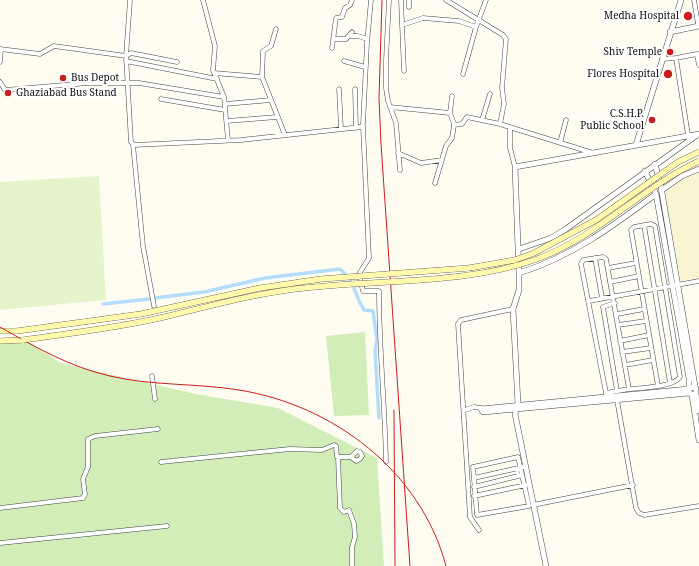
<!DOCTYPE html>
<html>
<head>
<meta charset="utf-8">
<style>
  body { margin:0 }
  canvas { display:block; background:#fffdf2 }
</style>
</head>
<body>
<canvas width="699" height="566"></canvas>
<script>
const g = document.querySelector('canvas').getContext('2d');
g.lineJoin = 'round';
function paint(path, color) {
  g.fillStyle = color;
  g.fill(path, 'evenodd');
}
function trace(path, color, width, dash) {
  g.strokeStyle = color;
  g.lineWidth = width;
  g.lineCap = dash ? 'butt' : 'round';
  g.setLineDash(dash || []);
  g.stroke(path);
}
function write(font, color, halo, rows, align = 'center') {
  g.font = font + ' "Noto Serif",serif';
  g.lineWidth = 4;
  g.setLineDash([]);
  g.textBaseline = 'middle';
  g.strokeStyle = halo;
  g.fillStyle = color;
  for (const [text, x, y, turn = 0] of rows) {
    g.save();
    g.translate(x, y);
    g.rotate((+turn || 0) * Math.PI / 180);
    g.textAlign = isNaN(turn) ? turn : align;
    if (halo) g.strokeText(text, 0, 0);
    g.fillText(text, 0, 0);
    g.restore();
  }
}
paint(new Path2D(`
  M699 173V278L681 281 665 193 684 179Z`), '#f8f6d0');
paint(new Path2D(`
  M365 332 369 415 334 416 326 336Z
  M21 337 61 363 196 394 278 408 377 458 384 566H0V341Z`), '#d2edb8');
paint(new Path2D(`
  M99 176 106 300 0 310V182Z`), '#e4f4cb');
trace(new Path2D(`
  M155 298 204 292 265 278 340 269C356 282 354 295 364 310L373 311 377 339 375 351 379 418
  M103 304 149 299`), '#b3ddfb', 3.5);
const minor = new Path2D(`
  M203 0 215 46 213 70 224 97 228 140
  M389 0 386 60V88L388 101 396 123 400 170
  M401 0 404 71
  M446 0 503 35 506 39 502 88 504 104 500 124
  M694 0 698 24
  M409 7V0
  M402 25 423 18 459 21 476 27
  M276 29 271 46 263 51 262 77 285 135
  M351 36H358L367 39
  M333 39H346L352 32
  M332 48 336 18 342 17 345 8 350 5 352 0
  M0 49 40 54 54 46 126 56 131 142 134 145 241 140 361 127 363 124 367 43 371 0
  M699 54 697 55 699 65
  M126 56 130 0
  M126 56 131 53 177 62
  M662 59 676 58
  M126 61 217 79
  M344 61 365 67
  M0 62 1 49
  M214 73 262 77
  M463 74 476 27 486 0
  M0 82 5 90 88 83H139L224 97
  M339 89 341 129
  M355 89 356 128
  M452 96 450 113 454 124
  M161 99 225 110
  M225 104 271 100
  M390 107 450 113
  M482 120 490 94
  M227 121 277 117
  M363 126 369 258 359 274 363 291H379C379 348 385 405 386 462
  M510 127V148L515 167
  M688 135 676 58 697 54
  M560 143 566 120
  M133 145 143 246 154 306
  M398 153 421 163 442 160
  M435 183 446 146 452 138 454 125 462 124 467 117 500 124 593 153
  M644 225 670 383
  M595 258 602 298
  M608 268 636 263
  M610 282 639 276
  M589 301 699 281
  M615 303 603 307 617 391
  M617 314 644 309
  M618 325 646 321
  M620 341 649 335
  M622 352 651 348
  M625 365 653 360
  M152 376 155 399
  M629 389 606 393 581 264 583 260 603 257 606 259 629 389C641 388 674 387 680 377L655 226 651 224 634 227 631 230 658 386
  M617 400 636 508 639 513 644 515 699 506
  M465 410 474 407 481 408
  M338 457 340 508 344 512 349 510 354 524 355 537 352 547V566
  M518 457 529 506 477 515 473 467Z
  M161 462 290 449 322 450 334 445 336 446 337 457H351L357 451 360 452 362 456 360 459 356 461 351 457
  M474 478 523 467
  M474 487 522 475
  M474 496 526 485
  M533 505 633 485
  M0 508 83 498 85 494 83 479 88 467V439L95 436 158 429
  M479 530 470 517 458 324 461 320 513 309
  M0 543 167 526`);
const tertiary = new Path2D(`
  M670 32 699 26
  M636 145 681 0
  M655 164 661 187 695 386
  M645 171 656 194 689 378V392L692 395 696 394V388L690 387
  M662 190 682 176 699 169
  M519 249 551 238 566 229 697 135
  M519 273C571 257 613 226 656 194
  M689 389 481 409 483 412 689 393
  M696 394 699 411
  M692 395 699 440
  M546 566 515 414 518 404 513 309 519 290V273L515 167 699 134`);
const secondary = new Path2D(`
  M0 331H17
  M0 341 23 340`);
trace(minor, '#434343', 5);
trace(tertiary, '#434343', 6);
trace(secondary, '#323232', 6);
trace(minor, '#fff', 4);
trace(tertiary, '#fff', 5);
trace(secondary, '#fff8ad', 5.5);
trace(new Path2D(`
  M382 0 379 98 381 144 410 566
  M0 327C35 347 70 367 110 376 152 386 196 383 239 390 333 405 421 471 446 566
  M394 410 395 566`), '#cb1c1f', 1);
const secondaryBridge = new Path2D(`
  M17 331 141 314 260 288 321 279 469 268 515 260 534 253 596 220 678 162 699 152
  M23 340C70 333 118 328 164 317 210 306 256 293 304 288 380 279 465 285 537 259 597 237 641 188 699 161`);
trace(secondaryBridge, '#323232', 6, []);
trace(secondaryBridge, '#fff8ad', 5.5);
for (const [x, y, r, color] of [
  [688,16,5,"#cb1c1f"],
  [670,52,4,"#cb1c1f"],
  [668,74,5,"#cb1c1f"],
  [63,78,4,"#cb1c1f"],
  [8,93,4,"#cb1c1f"],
  [652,120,4,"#cb1c1f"]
]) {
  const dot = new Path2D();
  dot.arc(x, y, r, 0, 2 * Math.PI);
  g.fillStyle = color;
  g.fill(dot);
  trace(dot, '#fff', 1.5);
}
write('10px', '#101010', '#fff', [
  ["Medha Hospital",679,16],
  ["Shiv Temple",662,52],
  ["Flores Hospital",659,74],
  ["Bus Depot",71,78,"left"],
  ["Ghaziabad Bus Stand",16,93,"left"],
  ["C.S.H.P.",644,114],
  ["Public School",644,126]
], 'right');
</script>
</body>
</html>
